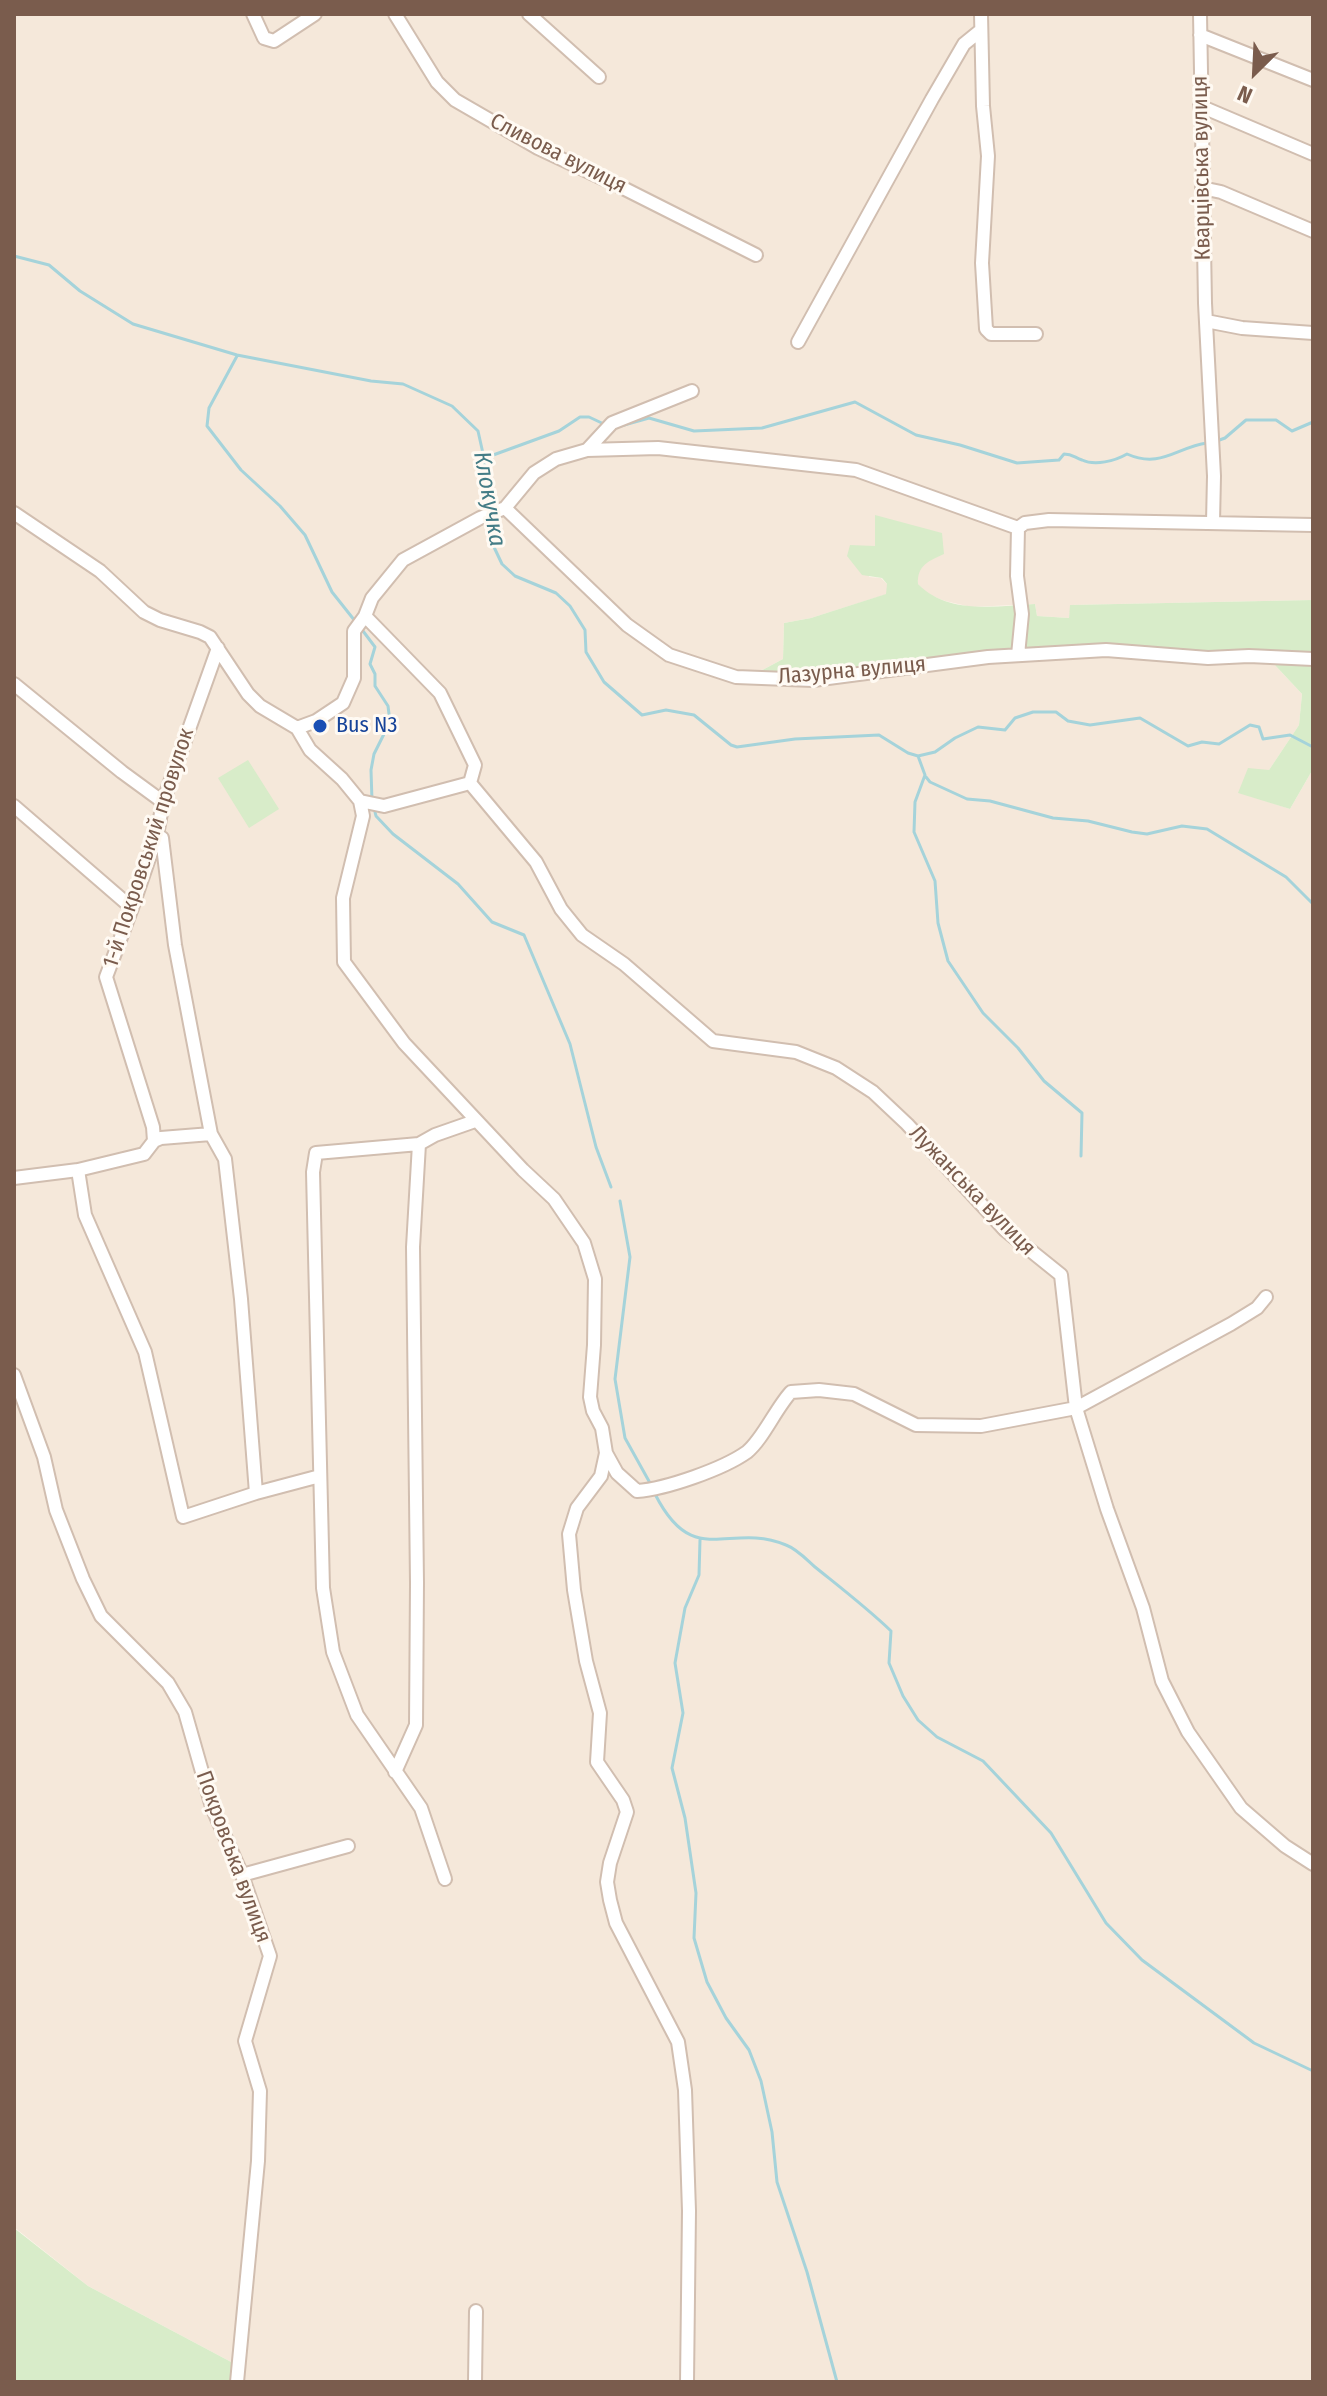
<!DOCTYPE html>
<html>
<head>
<meta charset="utf-8">
<style>
  body { margin:0 }
  #map { position:relative; width:1327px; height:2396px; overflow:hidden; background:#fdf6ec; font-family:"Fira Sans Condensed",sans-serif }
  canvas { display:block }
  .frame { position:absolute; inset:0; border:16px solid #7a5c4d; pointer-events:none }
  .north { position:absolute; left:1215px; top:32px; width:80px; height:80px; -webkit-text-stroke:6px #fffaf3; paint-order:stroke; rotate:204deg; font-size:22px; font-weight:700; line-height:32px; text-align:center; color:#7a5c4d }
  .north::after { content:''; display:block; margin:auto; width:28px; height:36px; background:#7a5c4d; clip-path:polygon(50% 0,100% 100%,50% 72%,0 100%) }
</style>
</head>
<body>
<div id="map">
<canvas width="1327" height="2396"></canvas>
<div class="frame"></div>
<div class="north">N</div>
</div>
<script>
const g = document.querySelector('canvas').getContext('2d');
g.lineJoin = 'round';
function paint(path, color) {
  g.fillStyle = color;
  g.fill(path, 'evenodd');
}
function trace(path, color, width, dash) {
  g.strokeStyle = color;
  g.lineWidth = width;
  g.lineCap = dash ? 'butt' : 'round';
  g.setLineDash(dash || []);
  g.stroke(path);
}
function write(font, color, halo, rows, align = 'center') {
  g.font = font + ' "Fira Sans Condensed",sans-serif';
  g.lineWidth = 6;
  g.setLineDash([]);
  g.textBaseline = 'middle';
  g.strokeStyle = halo;
  g.fillStyle = color;
  for (const [text, x, y, turn = 0] of rows) {
    g.save();
    g.translate(x, y);
    g.rotate((+turn || 0) * Math.PI / 180);
    g.textAlign = isNaN(turn) ? turn : align;
    if (halo) g.strokeText(text, 0, 0);
    g.fillText(text, 0, 0);
    g.restore();
  }
}
paint(new Path2D(`
  M14 14H1313V600L1071 605 1069 618 1037 616 1035 604 971 607 945 601 927 594 918 584 917 574 924 563 875 516V546L869 577 881 578 887 584V594L811 618 784 623 783 659 755 674 905 672 1073 653 1165 656 1273 663 1302 694 1299 725 1269 770 1239 792 1290 809 1313 769V2382H231L233 2363 88 2286 14 2227Z`), '#f5e8da');
paint(new Path2D(`
  M875 515 942 533 944 554C929 561 917 565 918 584 948 615 996 606 1035 604L1037 616 1069 618 1070 605 1313 600V769L1290 809 1238 793 1248 768 1269 770 1299 725 1302 694 1273 663 1073 653 988 658 826 683 754 685 755 674 783 659 784 623 811 618 886 594 887 584 882 578 862 575 847 556 850 545 875 546Z
  M248 760 279 809 249 828 218 778Z
  M14 2228 88 2286 233 2363 231 2382H14Z`), '#d8ecc9');
trace(new Path2D(`
  M14 256 49 265 80 291 133 324 237 355 371 381 403 384 452 406 478 431 484 458 489 509
  M237 356 209 408 207 426 241 470 280 506 305 535 332 592 355 621
  M617 427 649 418 694 431 762 428 855 402 916 435 960 445 1017 463 1059 460 1064 454C1072 454 1074 457 1082 460 1095 466 1115 461 1127 454 1161 469 1177 447 1207 443
  M1214 442 1225 438 1246 420H1276L1292 431 1313 422
  M485 458 559 431 580 417H589L606 425
  M490 517 493 545 502 564 515 576 556 593 570 606 585 630 586 652 604 682 642 715 666 710 694 715 731 745 737 747 795 739 879 735 908 753 918 756 935 752 955 738 978 727 1005 730 1015 718 1033 712H1056L1068 721 1090 725 1140 718 1188 746 1202 742 1219 744 1250 725 1259 727 1263 739 1290 735 1311 746
  M360 627 375 647 370 664 375 674V686L388 706 390 722 374 754 371 770 372 801
  M918 756 925 775 915 802 914 832 935 881 938 923 948 961 983 1013 1018 1048 1044 1081 1082 1113 1081 1156
  M926 777 930 782 967 799 990 801 1053 818 1088 821 1132 832 1147 834 1182 826 1207 829 1286 877 1313 904
  M374 808 376 816 393 834 458 884 492 922 524 935 570 1044 596 1147 611 1187
  M1313 925V936
  M620 1201 630 1257 615 1379 625 1438 650 1483
  M655 1494C694 1571 728 1521 786 1545 797 1549 807 1560 815 1567 841 1588 867 1608 891 1631L889 1663 903 1696 918 1720 937 1737 983 1761 1051 1833 1106 1923 1142 1960 1254 2043 1313 2071
  M700 1540 699 1575 685 1608 675 1663 683 1713 672 1768 685 1818 696 1893 694 1938 707 1982 726 2018 749 2050 761 2081 772 2132 777 2182 807 2272 837 2382`), '#a5d3da', 3);
const minor = new Path2D(`
  M253 14 264 38 274 41 315 14
  M395 14 437 82 455 100 538 148 619 186 756 255
  M529 14 599 77
  M981 14 983 106 988 156 982 263 986 329 991 334H1036
  M1200 14 1205 303 1214 476 1213 522
  M1200 35 1313 80
  M1200 106 1313 154
  M1202 188 1221 192 1313 231
  M1206 321 1242 328 1313 333
  M798 342 932 99 964 44 980 31
  M587 450 612 423 692 391
  M505 508 534 473 556 459 587 450 658 448 856 470 1018 528
  M14 513 100 571 144 612 160 620 200 632 210 637 248 694 260 706 297 728 310 750 342 779 360 801 363 816 343 898 344 962 404 1043 523 1170 554 1199 584 1243 595 1279 594 1345 590 1397 593 1411 602 1428 606 1453 617 1473 637 1491C666 1489 723 1469 747 1452 763 1439 776 1408 791 1392L819 1390 854 1394 916 1425 981 1426 1076 1408 1231 1324 1257 1308 1266 1297
  M365 616 440 693 475 765 470 783
  M1018 655 1022 614 1017 576 1018 528 1025 523 1049 520 1313 525
  M14 684 122 772 163 802
  M297 728 316 721 343 703 354 678V631L365 616 372 598 403 560 480 518 505 508 627 625 669 655 736 677 813 680 988 657 1106 650 1208 658 1249 656 1313 659
  M360 801 384 806 470 783 536 862 561 909 582 935 624 964 713 1041 796 1052 836 1068 873 1092 907 1124 1005 1230 1061 1275 1076 1408 1107 1509 1143 1608 1162 1681 1188 1732 1241 1808 1285 1846 1313 1864
  M14 806 132 908
  M157 835 162 838 175 945 211 1134 225 1159 241 1299 256 1493 320 1476
  M154 1141 153 1127 106 977 132 908 157 835 163 802 218 648
  M419 1144 316 1153 313 1172 323 1588 333 1652 357 1715 421 1808 445 1879
  M78 1170 85 1215 145 1352 183 1517 256 1493
  M14 1178 78 1170 144 1154 154 1141 161 1138 211 1134
  M14 1375 44 1457 56 1510 83 1579 101 1616 168 1683 185 1712 212 1807 242 1875 270 1956 245 2041 260 2091 258 2161 237 2382
  M606 1453 601 1476 577 1508 569 1534 574 1590 586 1661 600 1713 597 1762 623 1800 627 1812 610 1863 607 1882 610 1900 616 1923 678 2042 685 2090 689 2211 687 2382
  M395 1772 416 1725 417 1583 413 1247 419 1144 435 1135 475 1121
  M242 1875 348 1846
  M475 2382 476 2311`);
trace(minor, '#d1beb0', 16);
trace(minor, '#fff', 12);
for (const [x, y, r, color] of [
  [320,726,8,"#1a4fb4"]
]) {
  const dot = new Path2D();
  dot.arc(x, y, r, 0, 2 * Math.PI);
  g.fillStyle = color;
  g.fill(dot);
  trace(dot, '#fffaf3', 3);
}
write('22px', '#7a5c4d', '#fffaf3', [
  ["Сливова вулиця",558,154,27],
  ["Кварцівська вулиця",1202,168,-91],
  ["Лазурна вулиця",852,671,-5],
  ["1-й Покровський провулок",149,848,-72],
  ["Лужанська вулиця",972,1191,46],
  ["Покровська вулиця",233,1857,70]
]);
write('22px', '#164399', '#fffaf3', [
  ["Bus N3",336,726]
], 'left');
write('italic 24px', '#437c86', '#fffaf3', [
  ["Клокучка",489,499,80]
]);
</script>
</body>
</html>
